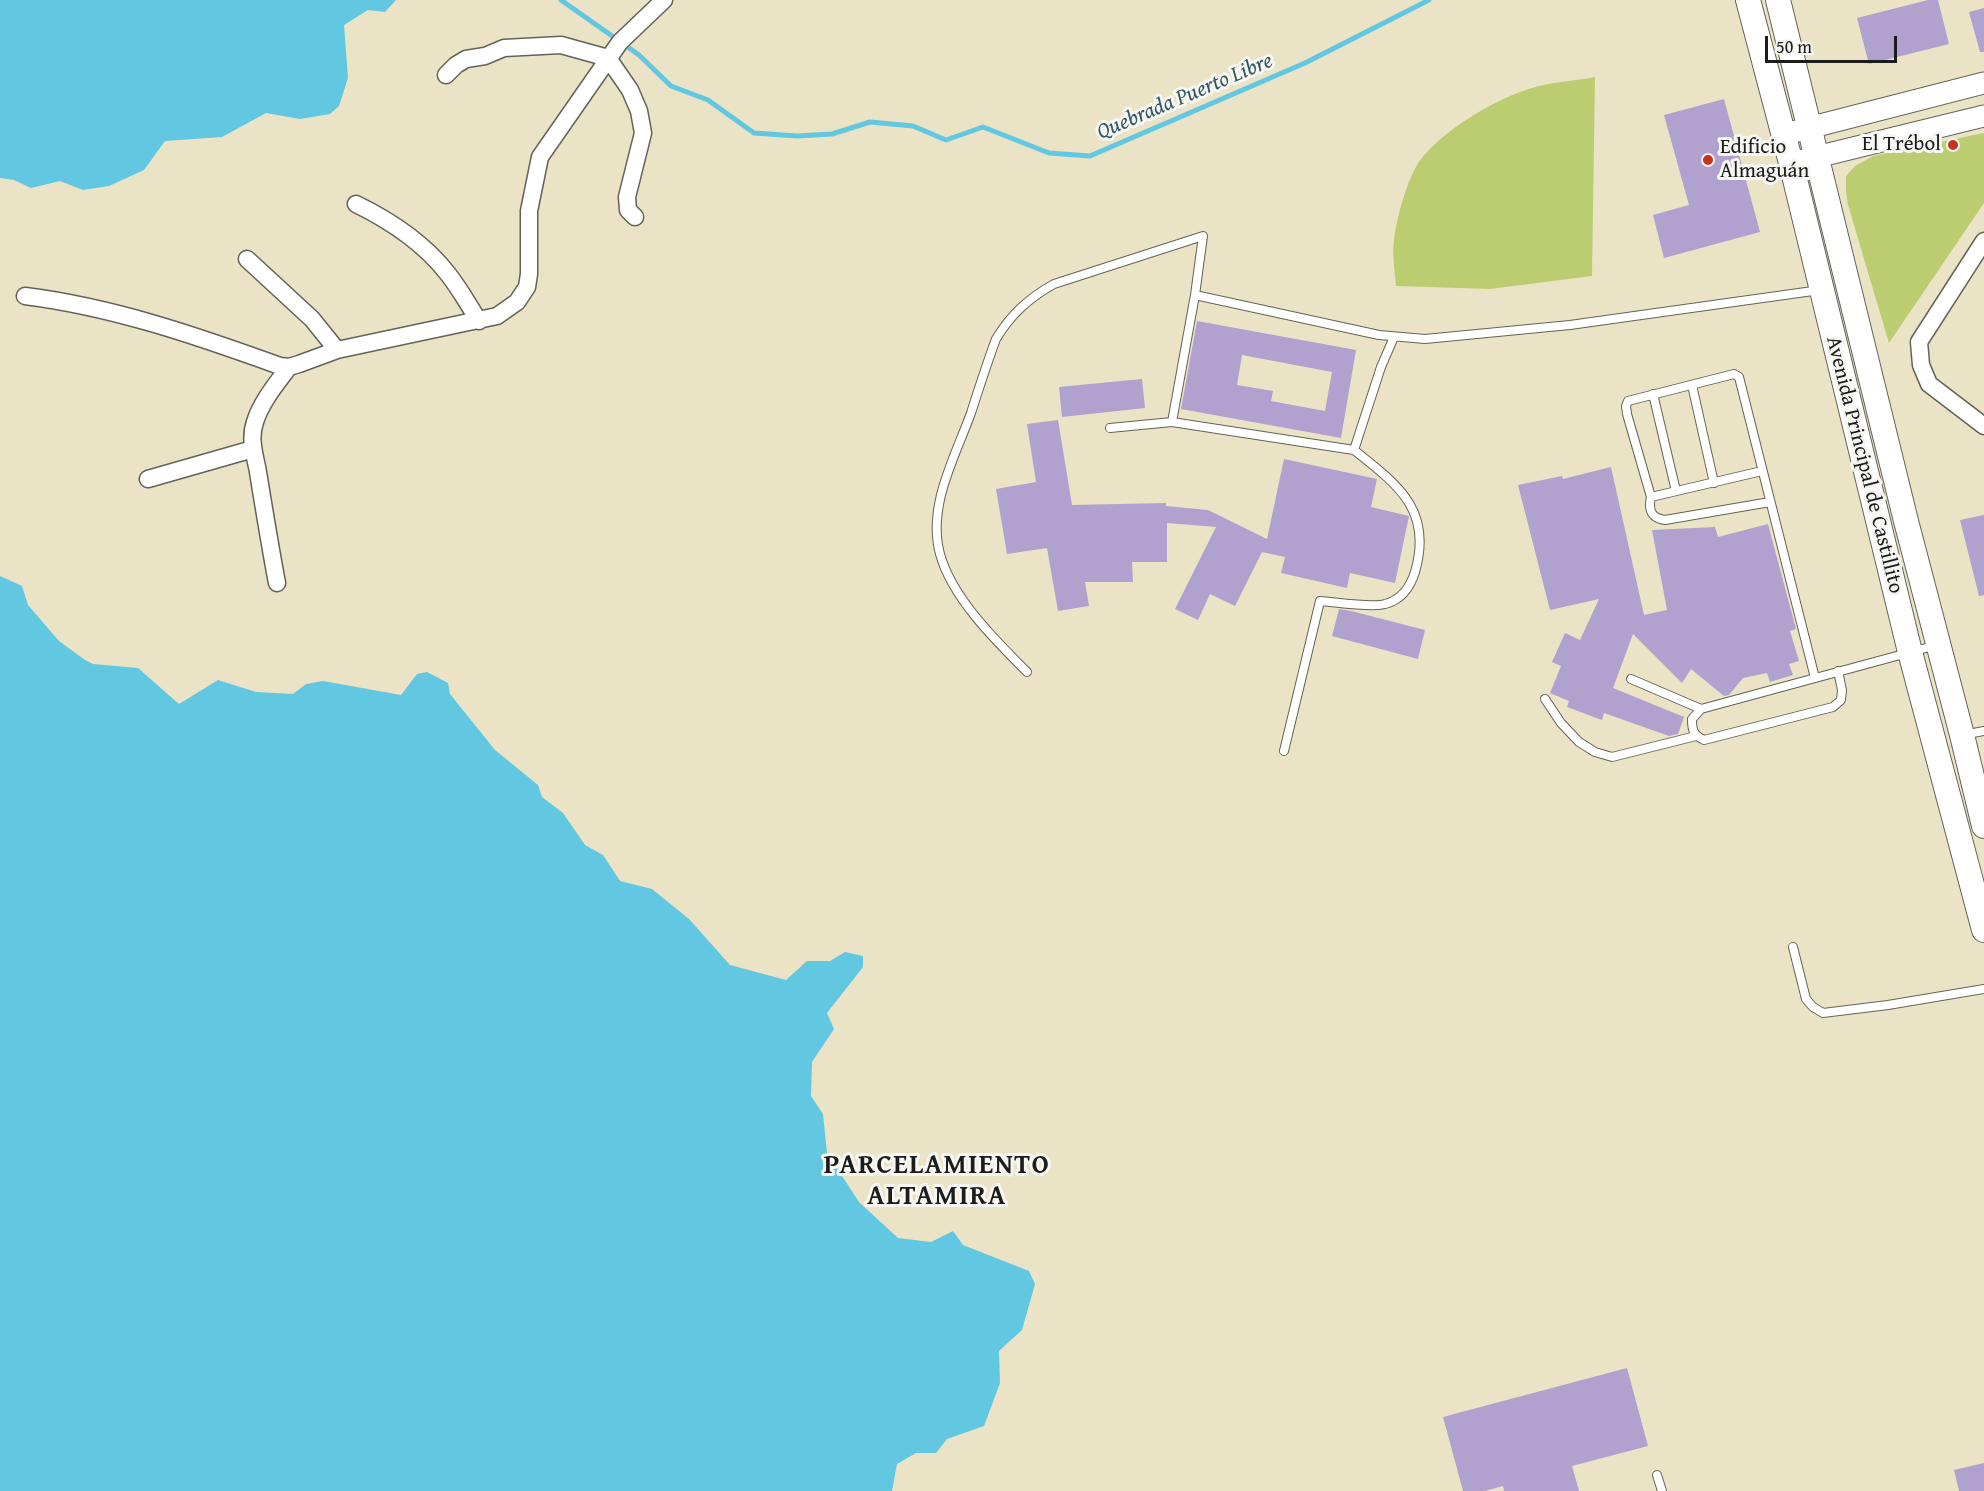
<!DOCTYPE html>
<html>
<head>
<meta charset="utf-8">
<style>
  body { margin:0 }
  #map { position:relative; width:1984px; height:1491px; overflow:hidden; background:#ebe3c6; font-family:"Gentium Book Plus",serif }
  canvas { display:block }
  .scale { position:absolute; left:1765px; top:36px; width:132px; height:27px; box-sizing:border-box; border:3px solid #1c1c1c; border-top:0; padding-left:8px; font-size:18px; line-height:21px; white-space:nowrap; color:#1c1c1c; -webkit-text-stroke:4px #f6f6f2; paint-order:stroke }
</style>
</head>
<body>
<div id="map">
<canvas width="1984" height="1491"></canvas>
<div class="scale">50 m</div>
</div>
<script>
const g = document.querySelector('canvas').getContext('2d');
g.lineJoin = 'round';
function paint(path, color) {
  g.fillStyle = color;
  g.fill(path, 'evenodd');
}
function trace(path, color, width, dash) {
  g.strokeStyle = color;
  g.lineWidth = width;
  g.lineCap = dash ? 'butt' : 'round';
  g.setLineDash(dash || []);
  g.stroke(path);
}
function write(font, color, halo, rows, align = 'center') {
  g.font = font + ' "Gentium Book Plus",serif';
  g.lineWidth = 6;
  g.setLineDash([]);
  g.textBaseline = 'middle';
  g.strokeStyle = halo;
  g.fillStyle = color;
  for (const [text, x, y, turn = 0] of rows) {
    g.save();
    g.translate(x, y);
    g.rotate((+turn || 0) * Math.PI / 180);
    g.textAlign = isNaN(turn) ? turn : align;
    if (halo) g.strokeText(text, 0, 0);
    g.fillText(text, 0, 0);
    g.restore();
  }
}
paint(new Path2D(`
  M1595 77 1592 276 1490 289 1396 286C1395 272 1392 255 1394 241 1396 219 1408 176 1421 159 1445 129 1495 99 1532 88 1551 82 1574 81 1595 77Z
  M1984 133V203L1889 343 1848 205 1846 192V176L1855 166 1873 156Z`), '#bbcd70');
paint(new Path2D(`
  M0 0H396L385 12 368 10 344 25 348 78 339 106 330 114 300 119 266 113 222 137 165 141 144 170 109 186 83 190 60 181 31 188 14 180 0 178Z
  M0 576 22 586 28 605 59 641 85 660 93 664 138 668 179 704 218 680 256 692 293 694 306 684 323 681 401 695 417 674 427 672 448 683 450 694 495 750 538 785 542 797 563 813 585 845 603 855 620 881 652 889 689 919 730 965 786 980 807 961H830L845 952 863 956V967L827 1013 834 1029 812 1062 811 1096 823 1114 827 1153 859 1202 898 1238 931 1242 953 1231 963 1245 1029 1271 1035 1284 1022 1330 999 1351 1000 1383 984 1426 947 1439 936 1453H916L897 1464 892 1491H0Z`), '#62c7e0');
trace(new Path2D(`
  M561 0 639 55 671 86 708 100 754 133 797 136 832 134 870 122 913 126 946 140 983 127 1049 153 1090 156 1305 63 1429 0`), '#62c7e0', 5);
paint(new Path2D(`
  M1928 0H1938L1949 44 1869 64 1857 18Z
  M1984 8V52H1980L1969 12Z
  M1724 99 1760 232 1664 258 1653 215 1689 205 1664 115Z
  M1197 321 1356 350 1341 438 1181 409ZM1242 355 1332 372 1325 411 1271 401 1273 391 1237 385Z
  M1142 379 1145 408 1062 417 1059 387Z
  M1058 420 1072 505 1166 503V506L1208 510 1267 539 1284 459 1377 479 1371 507 1409 516 1395 583 1350 573 1347 588 1281 573 1285 557 1262 552 1235 606 1210 594 1198 620 1175 609 1216 527 1167 523V562H1132L1133 582H1085L1089 606 1058 611 1047 548 1007 554 996 489 1036 482 1027 424Z
  M1611 467 1644 615 1667 610 1652 530 1715 527 1718 537 1768 524 1796 629 1790 631 1799 661 1789 664 1793 675 1770 682 1767 673 1743 678 1729 695 1724 696 1691 669 1682 683 1633 634 1613 688 1684 717 1678 734 1669 736 1604 713 1602 720 1567 707 1569 701 1550 693 1561 666 1552 662 1565 633 1580 640 1599 599 1550 610 1518 485 1562 476 1563 479Z
  M1984 515V595L1979 596 1960 520Z
  M1339 609 1351 611 1425 630 1418 659 1332 636Z
  M1627 1368 1648 1446 1572 1466 1579 1491H1504L1503 1486 1485 1491H1463L1443 1417Z
  M1984 1463V1491H1959L1954 1470Z`), '#b0a1cf');
const service = new Path2D(`
  M1692 385 1714 483
  M1653 394 1676 491
  M1172 422 1195 295 1379 335 1425 339 1570 325 1820 290
  M1110 428 1172 422 1354 450 1381 367 1394 337
  M1762 471 1651 497C1648 510 1651 518 1665 520L1770 502
  M1651 497 1627 414 1626 406 1628 401 1734 374 1739 377 1815 678
  M1838 671 1842 690 1841 700 1833 707 1704 740C1693 735 1692 730 1692 719L1701 709 1937 645
  M1027 672C996 641 952 598 940 554 927 506 955 457 971 413 979 388 987 363 996 339 1011 314 1029 298 1054 284L1203 236 1195 295
  M1631 679 1701 709
  M1545 699 1561 723 1579 742 1595 752 1612 757 1696 736
  M1963 735 1984 731
  M1284 751 1320 601C1335 602 1372 608 1385 604 1401 600 1410 588 1415 572 1433 510 1398 485 1354 450
  M1793 947 1806 999 1813 1007 1823 1013 1888 1005 1984 989
  M1657 1475 1662 1491`);
const minor = new Path2D(`
  M446 75 456 65 466 59 485 56 504 48 561 45 608 58 630 90 639 111 643 133 627 197 628 210 635 217
  M356 204C391 221 424 243 448 274 460 289 469 306 479 321
  M1984 241 1919 342 1921 365 1929 384 1984 426
  M247 259 312 319 337 350
  M25 296C113 307 197 336 280 366L289 367 299 364 337 350 497 316 517 302 527 287 529 274V211L540 157 620 42 664 0
  M148 479 253 449
  M277 583C270 546 264 509 258 472 255 455 249 439 255 422 261 402 277 383 289 367`);
const tertiary = new Path2D(`
  M1793 132 1984 83
  M1800 161 1984 116`);
const secondary = new Path2D(`
  M1748 0 1791 163 1910 652 1984 930
  M1778 0 1906 521 1962 735 1984 826`);
trace(service, '#646258', 10);
trace(minor, '#646258', 19);
trace(tertiary, '#646258', 23);
trace(secondary, '#646258', 26);
trace(service, '#fff', 8);
trace(minor, '#fff', 16);
trace(tertiary, '#fff', 21);
trace(secondary, '#fff', 24);
for (const [x, y, r, color] of [
  [1953,145,6,"#c8321e"],
  [1708,160,6,"#c8321e"]
]) {
  const dot = new Path2D();
  dot.arc(x, y, r, 0, 2 * Math.PI);
  g.fillStyle = color;
  g.fill(dot);
  trace(dot, '#f6f6f2', 2);
}
write('21px', '#1c1c1c', '#f6f6f2', [
  ["El Trébol",1941,145],
  ["Edificio",1720,148,"left"],
  ["Almaguán",1720,172,"left"]
], 'right');
write('21px', '#1c1c1c', '#f6f6f2', [
  ["Avenida Principal de Castillito",1864,465,76]
]);
write('italic 22px', '#345861', '#f6f6f2', [
  ["Quebrada Puerto Libre",1185,97,-23]
]);
g.letterSpacing = '1.5px';
write('bold 27px', '#1c1c1c', '#f6f6f2', [
  ["PARCELAMIENTO",937,1166],
  ["ALTAMIRA",937,1197]
]);
g.letterSpacing = '0px';
</script>
</body>
</html>
